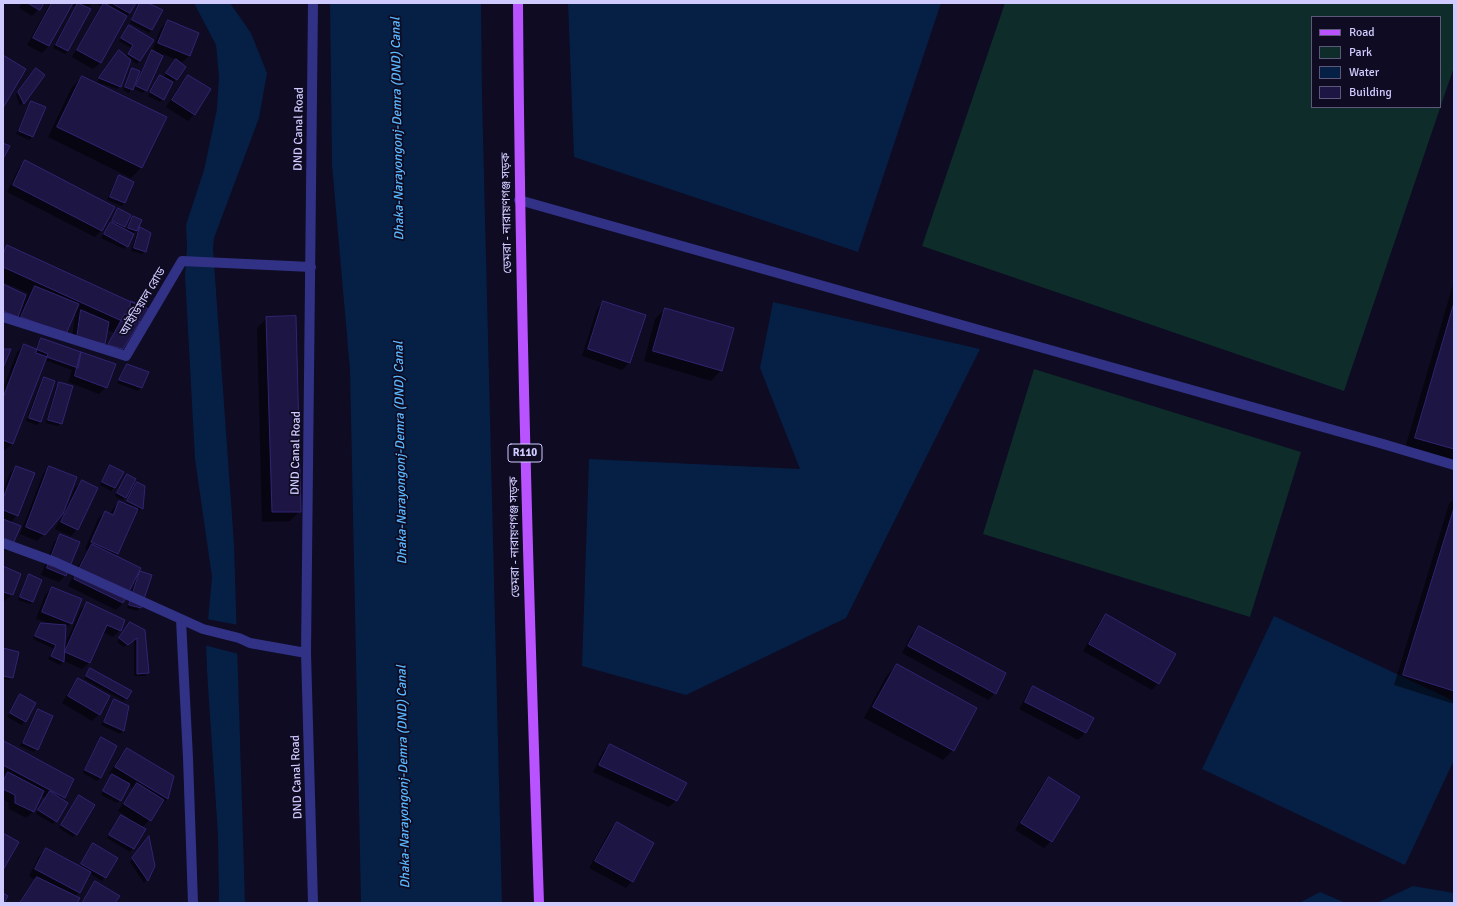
<!DOCTYPE html>
<html>
<head>
<meta charset="utf-8">
<style>
  body { margin:0 }
  #map { position:relative; width:1457px; height:906px; overflow:hidden; background:#0e0b22; font-family:Signika,sans-serif }
  canvas { display:block }
  .frame { position:absolute; inset:0; border:4px solid #d0cbff; pointer-events:none }
  .legend { position:absolute; left:1311px; top:16px; width:130px; height:92px; box-sizing:border-box; background:#0e0b22; border:1px solid #5c587a; margin:0; padding:5px 7px; list-style:none; font-size:12px; color:#d0cbff }
  .legend li { display:flex; align-items:center; gap:8px; height:20px }
  .legend b { width:20px; border:1px solid #5c587a }
</style>
</head>
<body>
<div id="map">
<canvas width="1457" height="906"></canvas>
<div class="frame"></div>
<ul class="legend">
<li><b style="height:5px;background:#b952ff"></b>Road</li>
<li><b style="height:11px;background:#0d2c2a"></b>Park</li>
<li><b style="height:11px;background:#061f45"></b>Water</li>
<li><b style="height:11px;background:#1d1544"></b>Building</li>
</ul>
</div>
<script>
const g = document.querySelector('canvas').getContext('2d');
g.lineJoin = 'round';
function paint(path, color) {
  g.fillStyle = color;
  g.fill(path, 'evenodd');
}
function trace(path, color, width, dash) {
  g.strokeStyle = color;
  g.lineWidth = width;
  g.lineCap = dash ? 'butt' : 'round';
  g.setLineDash(dash || []);
  g.stroke(path);
}
function write(font, color, halo, rows, align = 'center') {
  g.font = font + ' Signika,"Noto Sans Bengali",sans-serif';
  g.lineWidth = 3.5;
  g.setLineDash([]);
  g.textBaseline = 'middle';
  g.strokeStyle = halo;
  g.fillStyle = color;
  for (const [text, x, y, turn = 0] of rows) {
    g.save();
    g.translate(x, y);
    g.rotate((+turn || 0) * Math.PI / 180);
    g.textAlign = isNaN(turn) ? turn : align;
    if (halo) g.strokeText(text, 0, 0);
    g.fillText(text, 0, 0);
    g.restore();
  }
}
paint(new Path2D(`
  M1005 3H1454V67L1344 391 922 246ZM1312 17H1440V107H1312Z
  M1034 369 1301 452 1250 617 983 534Z`), '#0d2c2a');
paint(new Path2D(`
  M194 3H230L251 33 267 73 259 118 214 238 213 249 234 544 245 903H219L218 835 207 671 206 643 212 577 195 459 185 275 187 247 186 225 204 170 217 109 219 77 216 45Z
  M330 3H481L482 95 502 903H361L350 370 332 165Z
  M568 3H941L858 252 574 157Z
  M773 302 980 349 846 618 686 695 582 666 589 459 800 469 760 368Z
  M1274 616 1454 701V760L1405 865 1202 769Z
  M1413 886 1454 893V903H1374L1379 902Z
  M1320 892 1346 903H1299Z`), '#061f45');
paint(new Path2D(`
  M206 619 239 625V654L204 645Z`), '#0e0b22');
paint(new Path2D(`
  M22 3H43L39 9 32 16 19 8Z
  M50 3H72L49 46 42 53 27 45Z
  M74 3H92L88 9 68 51 65 54 53 48 75 7 73 6Z
  M97 3H135L100 63 93 69 72 57 98 11 102 7 97 4Z
  M140 3H146L152 30 149 33 130 23Z
  M168 21 198 33 189 56 182 62 177 60 185 67 176 80 172 82 163 99 160 102 148 96 157 79 160 76 163 78 177 60 163 54 146 90 143 93 132 88 129 93 123 90 129 72 133 69V87H134L149 55 153 51 152 50 161 28Z
  M129 26 152 40 137 64 130 60 120 86 117 89 97 82 116 55 126 57 131 48 119 41Z
  M33 72 44 75 20 106 16 95Z
  M188 76 194 114 188 121 166 107 181 83Z
  M82 77 166 118 141 168 131 178 48 137 72 87Z
  M31 102 45 108 32 137 29 140 16 134 28 106Z
  M26 162 114 207 101 231 95 237 7 192 19 168Z
  M119 177 125 203 122 206 107 200 116 180Z
  M118 209 124 226 122 229 126 231 130 220 133 217 140 220 136 231 132 234 127 246 124 249 101 238 115 213Z
  M140 228 145 251 142 254 131 251 137 231Z
  M8 246 142 308 141 326 137 325 119 352 106 348 114 333 107 329 105 344 98 351 71 344 75 317 77 315 74 314 65 334 58 340 15 324 20 314 10 324 3 320V285L21 310 28 293 3 282V251Z
  M1454 281V462L1405 448Z
  M604 302 644 316 629 363 622 370 582 356 597 309Z
  M665 309 721 370 711 381 644 361 655 319Z
  M267 318 300 511 290 521 262 522 257 328Z
  M41 339 106 387 99 394 68 382 72 370 45 360 12 444 5 450H3V389L17 352 24 345 36 350 38 343Z
  M127 365 141 388 138 391 117 383 124 368Z
  M44 378 53 382 40 422 37 425 26 421 41 381Z
  M60 383 61 423 58 426 46 423 56 386Z
  M111 466 114 488 111 491 100 485 107 469Z
  M16 467 17 515 10 523V547L7 551 3 549V490L10 473Z
  M49 467 66 503 68 504 75 488 82 481 77 529 71 536 55 529 63 514 37 541 20 534 43 474Z
  M127 476 126 497 122 500 115 496 124 479Z
  M137 483 142 508 139 511 136 510 117 554 115 556 136 577 140 572 151 575 140 608 137 611 127 608 136 577H135L123 603 116 610 68 586 87 550 85 549 98 519 105 512 110 514 113 509 119 502 125 505 134 486Z
  M1454 499V704L1394 685 1449 504Z
  M61 535 66 575 59 582 41 575 54 542Z
  M3 567 12 594 5 601 3 600Z
  M29 576 33 601 30 604 18 600 26 579Z
  M52 588 71 623 65 630 64 647 80 610 87 603 120 630 113 637 102 632 89 663 82 669 64 661 60 665 48 659 54 649 33 639 38 628 42 624H51L36 619 45 595Z
  M1106 616 1158 683 1152 690 1083 651 1100 622Z
  M127 627 144 630 148 672 145 676H134V640L124 647 117 642Z
  M919 627 995 693 988 700 902 653 912 634Z
  M3 649 12 677 9 680 3 679Z
  M897 665 953 750 943 760 864 718 887 675Z
  M91 669 127 698 124 701 84 679Z
  M79 679 99 714 92 721 62 703 72 686Z
  M1034 688 1092 719 1085 733 1078 740 1019 709 1027 694Z
  M21 695 35 703 22 725 7 717Z
  M114 701 128 707 123 731 120 734 101 725 111 704Z
  M38 710 37 749 34 752 20 746 35 713Z
  M101 739 116 746 100 778 97 781 83 773 98 742Z
  M4 743 73 780 61 800 56 821 53 824 36 814 46 798 41 796 33 812 26 818 9 809 8 802 3 799V779L5 777 3 775Z
  M610 745 676 800 669 807 593 772 603 752Z
  M127 749 173 777 167 799 142 828 145 830 130 852 107 838 121 816 128 820 129 818 118 811 133 788 128 785 120 800 117 803 101 795 109 779 112 776 109 774 120 756Z
  M1049 779 1051 841 1044 848 1015 830 1042 785Z
  M76 799V834L73 837 59 828Z
  M617 823 632 881 626 888 589 868 610 830Z
  M146 840 154 866 144 883 130 862Z
  M90 848 117 858 102 881 89 873 79 892 75 897 76 903H19L31 885 36 880 29 876 39 856 46 849 79 867Z
  M95 883 114 903H82Z`), '#0007');
const building = new Path2D(`
  M28 3H44L40 10Z
  M52 3H73L49 46 33 38Z
  M78 3 91 9 68 51 56 45Z
  M104 3 127 16 101 63 77 50Z
  M112 3H136L130 13Z
  M140 3H148L163 10 152 30 132 20Z
  M168 20 199 33 190 56 158 43Z
  M129 25 154 40 140 61 128 54 133 45 121 38Z
  M119 50 131 60 121 87 99 78Z
  M152 50 163 56 147 91 136 86Z
  M3 55 26 69 3 108Z
  M176 59 186 67 177 80 166 73Z
  M36 68 45 75 24 104 18 92Z
  M132 68 140 71 133 90 125 87Z
  M160 75 173 82 164 100 150 92Z
  M188 75 211 89 195 115 172 100Z
  M82 76 167 117 142 168 57 127Z
  M31 101 46 107 33 137 19 131Z
  M3 143 10 146 3 159Z
  M25 160 115 207 102 231 13 185Z
  M119 175 134 182 125 203 110 197Z
  M118 208 131 215 125 227 112 221Z
  M133 216 142 220 137 231 128 228Z
  M111 222 134 234 128 247 104 234Z
  M140 227 151 233 146 252 134 248Z
  M7 245 142 307 133 326 3 267V255Z
  M3 284 26 295 18 317 3 311Z
  M35 286 79 304 66 334 21 317Z
  M131 301 151 310 145 324 129 317Z
  M603 301 646 315 630 363 588 349Z
  M1454 303V449L1415 438Z
  M665 308 734 328 722 371 653 351Z
  M81 310 109 322 105 344 77 338Z
  M125 314 140 322 123 349 108 345Z
  M296 316 301 512H272L266 317Z
  M41 338 81 352 78 368 36 353Z
  M24 344 48 354 13 444 3 440V398Z
  M3 349H11L3 368Z
  M81 352 116 364 107 388 75 376Z
  M127 364 149 372 142 388 119 380Z
  M44 377 55 381 41 422 29 418Z
  M59 382 73 386 62 424 48 420Z
  M110 465 124 472 115 488 102 482Z
  M16 466 35 473 18 516 3 510V499Z
  M49 466 77 477 63 514 45 535 26 527Z
  M127 474 136 479 126 498 117 493Z
  M82 480 98 488 78 530 61 522Z
  M137 482 145 486 143 509 127 501Z
  M119 501 138 509 118 554 91 542 105 511 113 515Z
  M1454 508V691L1403 675Z
  M3 519 21 526 11 548 3 545Z
  M60 534 80 542 66 576 47 568Z
  M92 544 141 568 123 603 74 579Z
  M3 566 21 574 13 595 3 592Z
  M140 571 152 575 141 608 129 605Z
  M29 574 42 580 33 602 20 597Z
  M52 587 82 599 72 624 42 612Z
  M87 602 125 620 121 631 107 625 90 663 65 652Z
  M1106 614 1176 654 1159 684 1089 644Z
  M130 622 145 630 149 673 137 674V638L128 645 119 638Z
  M41 623 66 625 64 662 51 656 56 645 35 636Z
  M919 626 1006 673 996 694 908 646Z
  M3 648 19 652 13 678 3 676Z
  M897 664 977 708 954 751 873 707Z
  M90 668 132 691 127 699 86 676Z
  M78 678 110 696 100 715 68 696Z
  M1033 686 1094 718 1086 733 1025 702Z
  M20 694 36 703 26 722 10 713Z
  M114 699 129 706 124 731 104 722Z
  M38 709 53 716 38 750 23 743Z
  M101 737 117 746 101 778 85 770Z
  M4 741 74 779 65 798 3 765Z
  M610 744 687 783 677 801 599 765Z
  M127 748 174 776 168 799 115 767Z
  M8 772 44 791 34 812 15 803V795L3 789V782Z
  M112 774 130 784 121 801 103 791Z
  M1049 777 1080 797 1052 842 1021 823Z
  M137 783 164 800 151 821 124 804Z
  M50 791 68 803 57 822 38 810Z
  M79 795 95 805 77 835 61 825Z
  M121 815 146 829 134 849 109 835Z
  M617 822 654 843 633 882 595 861Z
  M3 833 19 842 3 870Z
  M149 836 155 866 148 881 132 858Z
  M93 843 118 858 106 878 81 864Z
  M46 848 91 872 80 893 35 869Z
  M37 877 80 898 77 903H20Z
  M95 881 120 896 115 903H85L83 902Z
  M3 893 8 896 4 903H3Z`);
paint(building, '#1d1544');
trace(building, '#312573', 1);
trace(new Path2D(`
  M519 200 1383 444 1454 465
  M3 317 126 356 182 261 311 267
  M3 543 55 562 203 629 239 638 250 643 306 653
  M181 620 188 758 193 903
  M313 903 306 653 313 3`), '#313186', 10);
trace(new Path2D(`
  M518 3C520 303 529 603 539 903`), '#b952ff', 10);
for (const [x, y, w] of [
  [525,453,34]
]) {
  const box = new Path2D();
  box.roundRect(x - w / 2, y - 9, w, 18, 3);
  g.fillStyle = '#0e0b22';
  g.fill(box);
  trace(box, '#d0cbff', 1);
}
write('bold 11px', '#d0cbff', null, [
  ["R110",525,453]
]);
write('12px', '#d0cbff', '#0e0b22', [
  ["DND Canal Road",299,129,-89],
  ["ডেমরা - নারায়ণগঞ্জ সড়ক",507,213,-91],
  ["আইডিয়াল রোড",143,302,-59],
  ["DND Canal Road",296,453,-89],
  ["ডেমরা - নারায়ণগঞ্জ সড়ক",515,537,-91],
  ["DND Canal Road",297,777,-92]
]);
write('italic 13px', '#59b8ff', '#0e0b22', [
  ["Dhaka-Narayongonj-Demra (DND) Canal",398,129,-91],
  ["Dhaka-Narayongonj-Demra (DND) Canal",401,453,-91],
  ["Dhaka-Narayongonj-Demra (DND) Canal",404,777,-91]
]);
</script>
</body>
</html>
